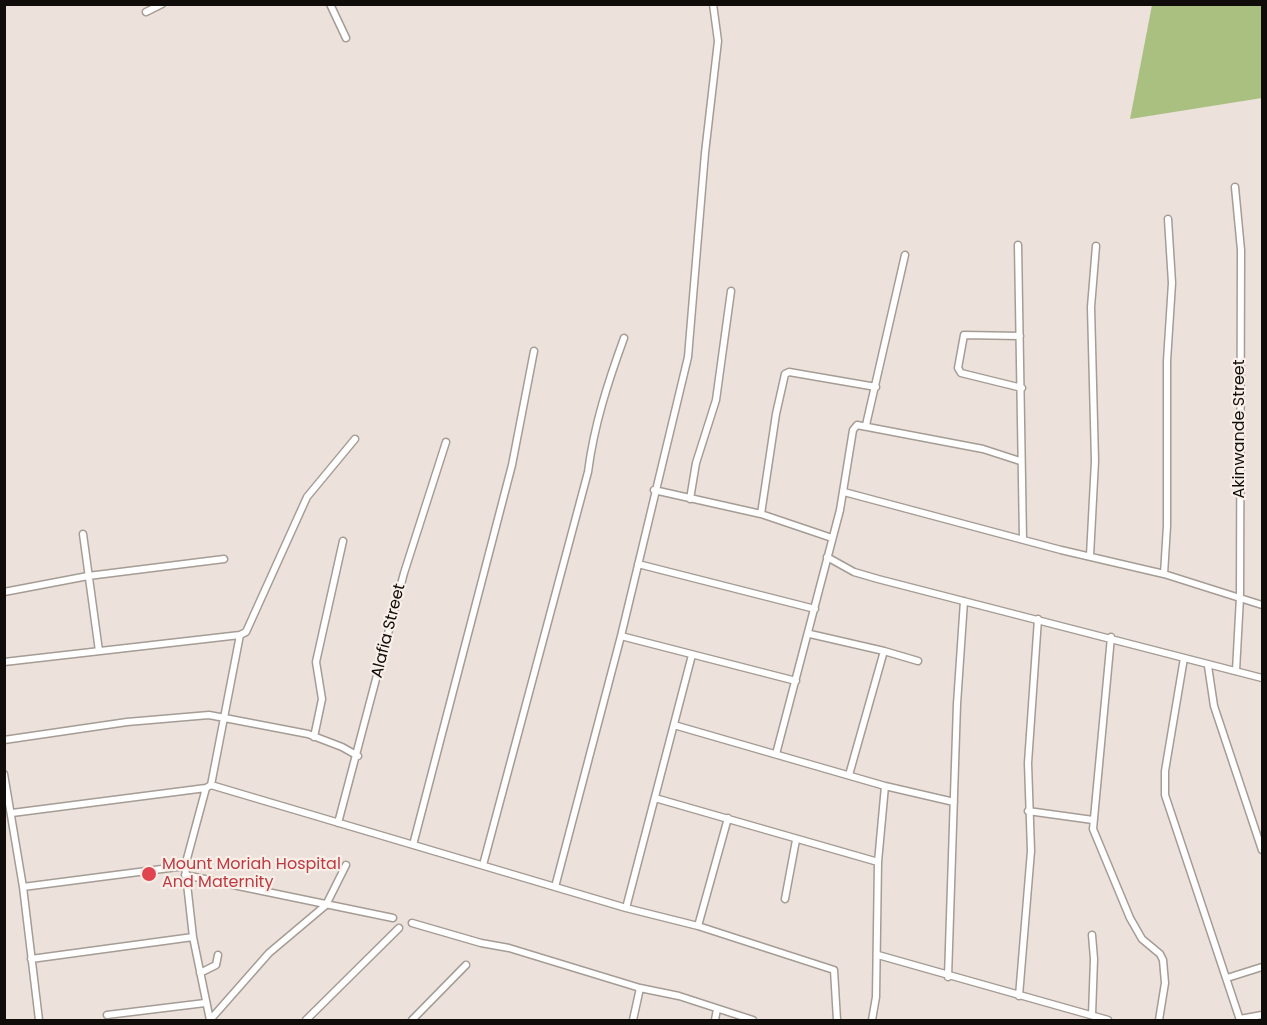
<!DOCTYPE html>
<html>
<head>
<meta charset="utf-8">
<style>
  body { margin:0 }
  #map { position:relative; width:1267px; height:1025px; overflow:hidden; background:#ece2db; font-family:Poppins,sans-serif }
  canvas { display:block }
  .frame { position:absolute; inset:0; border:6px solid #0f0c0a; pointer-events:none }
</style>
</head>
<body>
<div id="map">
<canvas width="1267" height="1025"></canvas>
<div class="frame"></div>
</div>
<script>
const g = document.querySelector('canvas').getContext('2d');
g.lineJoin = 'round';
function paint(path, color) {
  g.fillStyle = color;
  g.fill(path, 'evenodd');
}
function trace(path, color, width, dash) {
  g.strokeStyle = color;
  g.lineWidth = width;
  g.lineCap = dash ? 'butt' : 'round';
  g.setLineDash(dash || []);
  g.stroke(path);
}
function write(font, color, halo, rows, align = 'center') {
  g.font = font + ' Poppins,sans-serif';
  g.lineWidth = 4.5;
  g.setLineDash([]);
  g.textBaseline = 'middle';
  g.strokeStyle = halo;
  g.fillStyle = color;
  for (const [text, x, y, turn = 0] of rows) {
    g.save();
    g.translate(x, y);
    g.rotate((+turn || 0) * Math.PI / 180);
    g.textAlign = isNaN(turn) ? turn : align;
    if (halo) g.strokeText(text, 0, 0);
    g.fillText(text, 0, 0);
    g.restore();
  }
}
paint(new Path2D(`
  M1152 5H1262V98L1130 119Z`), '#aac080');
const street = new Path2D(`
  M330 4 346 38
  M146 12 162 4
  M1235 187 1241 250 1240 597 1236 671
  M1018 245 1023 539
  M1020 336 964 335 958 368 961 373 1022 388
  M866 425 905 255
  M654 490 761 514 832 538
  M844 492 1061 550 1164 574 1262 605
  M690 499 696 463 716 400 731 291
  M761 514 776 414 785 374 789 372 876 387
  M83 534 99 651
  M1090 556 1095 461 1091 307 1096 246
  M827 557 854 572 878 579 1262 678
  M638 564 815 609
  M1164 574 1167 526V361L1172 283 1168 219
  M4 592 88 576 224 559
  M810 634 884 651 849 775
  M621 636 796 681
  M1111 637 1093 829 1130 918 1142 939 1160 954 1163 960 1165 983 1159 1020
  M884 651 918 661
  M1184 658 1165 771V795L1240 1020
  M4 662 240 635 246 632 307 497 355 439
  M1208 666 1214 706 1262 850
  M674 725 885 786 954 802
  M314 737 322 699 316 662 343 541
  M4 740 127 722 209 715 308 734 342 747 358 756
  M776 754 840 510 853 430 857 425 983 449 1020 461
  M4 774 23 887 39 1020
  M211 785 626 908 698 926 834 970 837 1020
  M655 798 878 862
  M1028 811 1093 820
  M12 813 206 788
  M338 823 404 573 446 442
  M413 845 512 465 534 351
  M483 865 588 472C594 425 608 382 624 338
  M185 875 393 918
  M23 887 185 866
  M555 887 621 636 688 357 705 153 718 41 713 4
  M785 899 796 840
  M626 908 692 655
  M412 923 481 943 509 948 640 988 679 996 753 1020
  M698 926 728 818
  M1092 935 1094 959 1092 1015
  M878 955 1108 1020
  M31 959 193 937
  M200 973 216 965 218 955
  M948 977 957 704 964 601
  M1227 978 1262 967
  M1019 996 1031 851 1028 763 1038 619
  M107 1015 205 1003
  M1240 1019 1262 1015
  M210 1020 193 937 185 866 206 788 211 785 240 635
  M210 1020 269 953 326 905 346 865
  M306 1020 399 928
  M412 1020 466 965
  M633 1020 640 988
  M715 1020 717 1009
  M872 1020 876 997 878 862 885 786`);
trace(street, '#a59c95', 9);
trace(street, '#fff', 6);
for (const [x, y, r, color] of [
  [149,874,8,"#e0444e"]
]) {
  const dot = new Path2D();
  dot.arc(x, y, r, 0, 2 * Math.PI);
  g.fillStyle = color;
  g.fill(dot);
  trace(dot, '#f9efe8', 2);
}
write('16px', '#0f0c0a', '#f9efe8', [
  ["Akinwande Street",1240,429,-90],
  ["Alafia Street",389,631,-76]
]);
write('16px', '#be3a42', '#f9efe8', [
  ["Mount Moriah Hospital",162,865],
  ["And Maternity",162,883]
], 'left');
</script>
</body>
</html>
